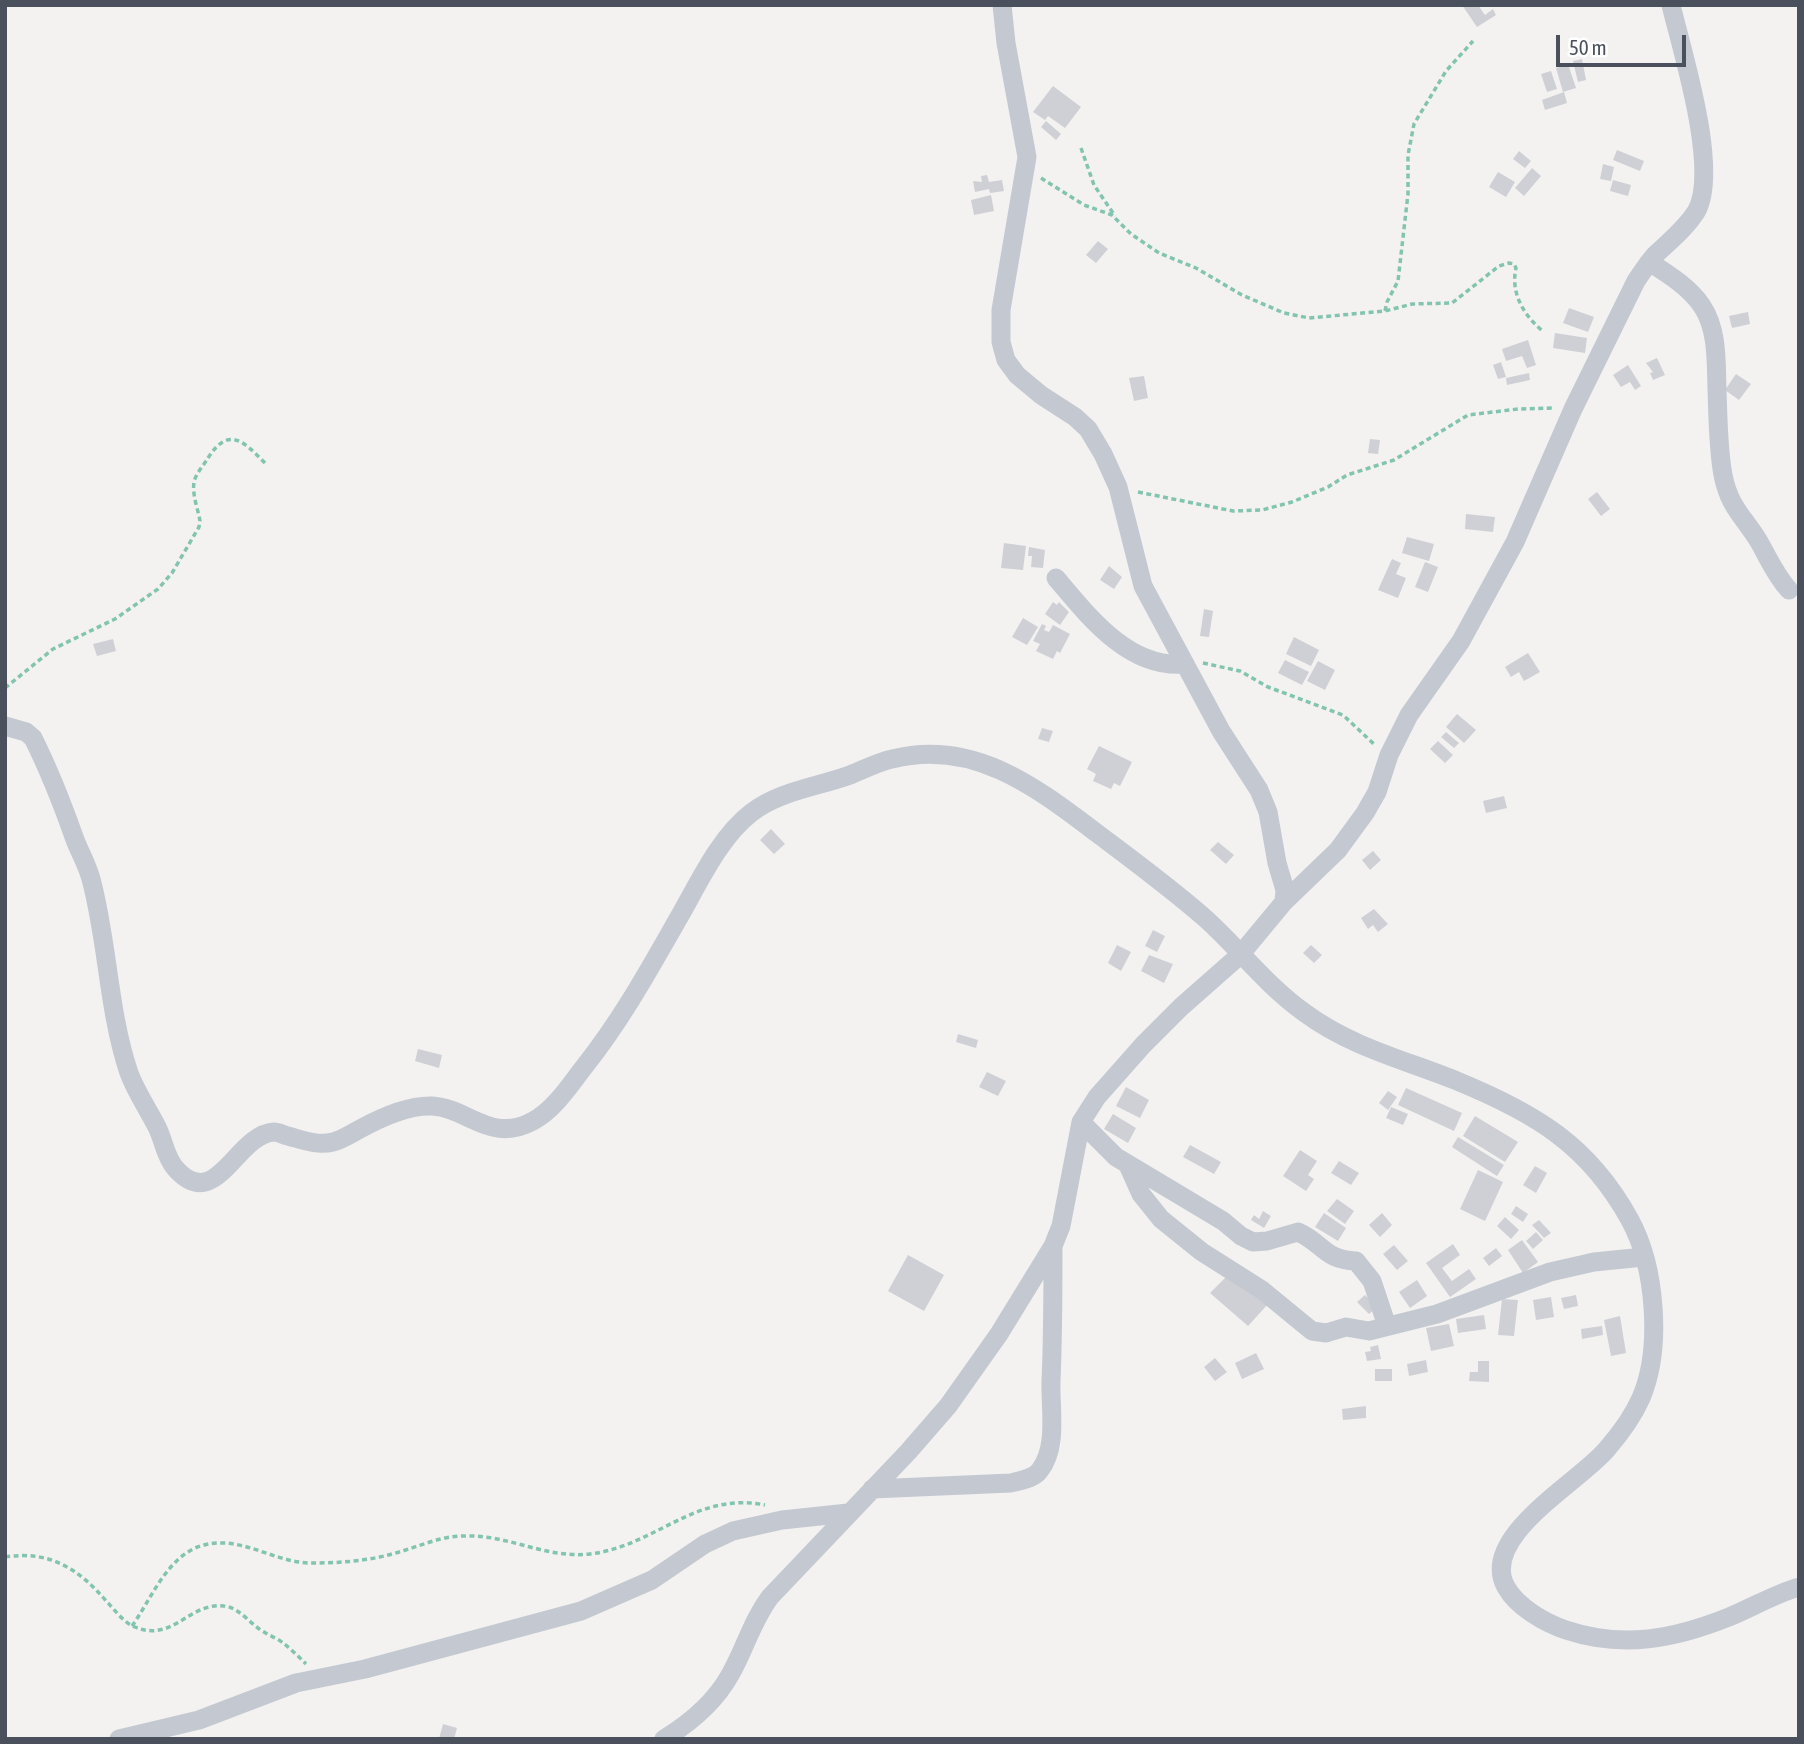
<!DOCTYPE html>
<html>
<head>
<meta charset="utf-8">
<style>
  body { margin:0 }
  #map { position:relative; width:1804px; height:1744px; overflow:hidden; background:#f3f2f1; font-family:"Asap Condensed",sans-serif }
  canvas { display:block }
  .frame { position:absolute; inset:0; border:7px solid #4b515c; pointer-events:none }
  .scale { position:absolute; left:1556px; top:35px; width:130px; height:32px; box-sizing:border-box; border:4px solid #4b515c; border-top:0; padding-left:9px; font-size:21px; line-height:24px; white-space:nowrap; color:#4b515c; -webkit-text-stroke:5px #fff; paint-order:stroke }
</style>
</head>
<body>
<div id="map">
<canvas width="1804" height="1744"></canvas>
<div class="frame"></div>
<div class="scale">50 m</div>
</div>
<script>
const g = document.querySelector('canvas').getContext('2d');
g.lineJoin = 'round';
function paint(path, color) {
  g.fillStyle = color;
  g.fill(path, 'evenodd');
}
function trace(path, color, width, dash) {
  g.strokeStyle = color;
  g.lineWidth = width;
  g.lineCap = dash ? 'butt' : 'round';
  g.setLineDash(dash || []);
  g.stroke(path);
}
paint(new Path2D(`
  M1462 5H1478L1485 15 1493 9 1496 15 1477 27Z
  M1582 59 1586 80 1578 82 1573 61Z
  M1568 64 1576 88 1563 92 1556 68Z
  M1551 71 1557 89 1547 92 1541 74Z
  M1053 86 1081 107 1065 128 1048 116 1045 120 1033 112Z
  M1564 92 1567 103 1545 110 1542 100Z
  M1046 121 1061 134 1056 140 1041 127Z
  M1617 150 1644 161 1640 171 1613 160Z
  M1519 151 1531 161 1525 168 1513 159Z
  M1603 164 1614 167 1611 181 1600 179Z
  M1532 168 1541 176 1524 196 1515 188Z
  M1498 172 1515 182 1506 197 1489 187Z
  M987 175 989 182 1002 180 1004 191 990 193 989 189 975 192 973 181 982 182 981 176Z
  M1613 180 1631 185 1628 196 1610 191Z
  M991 195 994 211 974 215 971 200Z
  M1098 241 1108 249 1096 263 1086 255Z
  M1569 308 1594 317 1588 332 1563 323Z
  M1748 312 1750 324 1732 328 1729 316Z
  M1555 333 1587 338 1585 353 1553 348Z
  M1528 340 1536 365 1527 368 1522 356 1506 361 1502 349Z
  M1657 358 1665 375 1653 380 1650 373 1653 372 1646 363Z
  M1501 362 1506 377 1498 379 1493 365Z
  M1628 365 1641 386 1635 390 1630 382 1621 387 1613 375Z
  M1529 373 1530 380 1507 385 1506 378Z
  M1736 374 1751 384 1739 400 1725 390Z
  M1144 376 1148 398 1134 401 1129 378Z
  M1370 439 1380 440 1378 454 1368 453Z
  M1597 492 1610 509 1601 516 1588 499Z
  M1466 514 1495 517 1493 532 1465 529Z
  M1407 537 1434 544 1429 561 1402 553Z
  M1004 543 1026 546 1023 570 1001 568Z
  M1029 547 1045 550 1043 568 1031 567 1032 556H1028Z
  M1392 559 1401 563 1396 574 1406 578 1398 598 1378 590Z
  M1425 562 1438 567 1428 592 1415 587Z
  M1109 566 1122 577 1114 589 1100 580Z
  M1053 602 1057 605 1059 602 1069 612 1060 625 1045 614Z
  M1204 609 1213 611 1209 637 1200 636Z
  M1023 618 1038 627 1027 645 1012 637Z
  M1042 624 1046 626 1044 630 1049 632 1053 625 1070 634 1060 653 1057 651 1053 659 1036 651 1040 644 1033 641Z
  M1294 637 1319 650 1311 666 1286 654Z
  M113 639 116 651 97 656 93 644Z
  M1528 653 1540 672 1524 681 1519 672 1511 677 1505 667Z
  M1285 660 1309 672 1302 685 1278 673Z
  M1318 661 1335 670 1325 690 1307 681Z
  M1457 714 1476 730 1464 743 1446 727Z
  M1042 728 1053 731 1049 742 1038 739Z
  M1446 732 1459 743 1454 748 1441 737Z
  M1438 741 1453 755 1445 763 1430 749Z
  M1099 746 1132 762 1120 786 1114 783 1111 789 1093 781 1096 774 1087 769Z
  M1504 796 1507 808 1486 813 1483 801Z
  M771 829 785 844 774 854 760 840Z
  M1218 842 1234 855 1226 864 1210 850Z
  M1373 851 1381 860 1370 870 1362 860Z
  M1374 909 1388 924 1378 932 1373 925 1368 929 1361 918Z
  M1153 930 1165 936 1157 952 1145 946Z
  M1117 945 1131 952 1121 971 1108 963Z
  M1311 945 1322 955 1314 963 1303 953Z
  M1149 955 1173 964 1164 983 1141 971Z
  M958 1034 978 1040 976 1048 956 1042Z
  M418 1049 442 1055 439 1068 415 1061Z
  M987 1072 1006 1081 998 1096 979 1087Z
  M1126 1087 1149 1100 1140 1118 1116 1106Z
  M1406 1088 1462 1113 1454 1131 1398 1105Z
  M1388 1091 1397 1097 1388 1110 1379 1103Z
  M1391 1107 1408 1114 1403 1125 1386 1118Z
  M1113 1114 1136 1128 1128 1143 1104 1129Z
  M1475 1116 1518 1142 1505 1162 1463 1136Z
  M1458 1137 1504 1165 1497 1176 1452 1147Z
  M1190 1145 1221 1162 1214 1174 1183 1157Z
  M1300 1150 1317 1161 1308 1175 1314 1179 1306 1191 1283 1176Z
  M1339 1161 1359 1173 1351 1185 1331 1173Z
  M1535 1166 1547 1173 1536 1193 1523 1185Z
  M1478 1170 1503 1182 1485 1221 1460 1209Z
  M1337 1199 1354 1211 1345 1224 1327 1211Z
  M1516 1206 1528 1214 1523 1222 1511 1214Z
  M1263 1211 1271 1216 1264 1228 1251 1220 1254 1215 1259 1219Z
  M1324 1213 1346 1228 1338 1241 1315 1227Z
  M1382 1213 1392 1225 1380 1237 1369 1225Z
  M1505 1217 1519 1230 1511 1239 1497 1226Z
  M1539 1220 1551 1233 1544 1238 1532 1225Z
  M1536 1232 1543 1240 1533 1249 1526 1241Z
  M1522 1240 1538 1262 1523 1273 1508 1250Z
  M1453 1244 1460 1255 1442 1268 1452 1281 1469 1269 1476 1279 1450 1297 1426 1263Z
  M1394 1245 1408 1261 1397 1270 1383 1254Z
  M1496 1248 1502 1256 1489 1266 1483 1258Z
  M908 1255 944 1275 924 1311 888 1291Z
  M1229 1274 1268 1304 1248 1326 1210 1293Z
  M1417 1280 1427 1296 1410 1308 1399 1292Z
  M1365 1295 1377 1307 1369 1314 1357 1302Z
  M1576 1295 1578 1306 1564 1309 1561 1298Z
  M1551 1297 1554 1317 1536 1320 1533 1300Z
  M1502 1299 1518 1300 1514 1336 1498 1335Z
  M1484 1315 1486 1329 1458 1333 1456 1319Z
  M1620 1316 1626 1353 1611 1356 1604 1320Z
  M1449 1324 1454 1346 1431 1351 1426 1328Z
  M1602 1326 1603 1335 1582 1339 1581 1329Z
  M1378 1345 1381 1359 1367 1361 1365 1352 1371 1351 1370 1347Z
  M1256 1353 1264 1369 1242 1379 1235 1363Z
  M1215 1358 1227 1372 1215 1381 1204 1367Z
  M1426 1360 1428 1372 1409 1376 1407 1364Z
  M1478 1361H1489V1382L1469 1381 1470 1372H1478Z
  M1375 1369H1392V1381H1375Z
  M1366 1406V1418L1343 1420 1342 1409Z
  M443 1724 457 1728 454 1739H439Z`), '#cfd0d5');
trace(new Path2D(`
  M1081 148 1094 185 1115 216
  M1041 178 1084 205 1112 215 1131 234 1159 253 1196 268 1242 295 1284 313 1309 318 1385 311 1412 304 1452 303 1499 266 1509 263 1514 264 1516 268C1510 294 1525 317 1544 332
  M1385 311 1387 302 1398 281 1408 194V155L1414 124 1446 71 1473 41
  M1138 492 1233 511 1262 510 1292 502 1328 487 1347 475 1394 460 1468 415 1518 409 1554 408
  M1203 663 1240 671 1268 687 1343 715 1376 746
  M5 688 53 649 115 619 158 589 172 573 199 527 200 521C198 509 192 495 194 482 196 473 204 465 208 458 229 425 244 442 265 463
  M5 1557C50 1550 79 1569 107 1602 115 1610 124 1623 135 1627 173 1643 189 1602 224 1606 239 1607 251 1625 264 1632 270 1636 277 1638 283 1643 291 1649 299 1657 306 1664
  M132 1626C152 1598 168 1554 204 1545 242 1535 276 1564 313 1563 339 1563 367 1561 392 1554 416 1548 439 1536 464 1536 507 1534 546 1559 590 1554 656 1546 695 1491 765 1505`), '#82c4af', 3.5, [5, 3.5]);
trace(new Path2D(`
  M1002 5 1006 43 1027 157 1001 310V342L1006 360 1017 375 1041 395 1075 417 1088 429 1103 454 1118 487 1143 586 1221 731 1259 790 1268 812 1277 863 1285 890 1284 902
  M1649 262C1668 274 1689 287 1702 306 1718 330 1716 362 1717 389 1718 417 1718 448 1723 475 1729 506 1742 515 1758 540 1768 557 1775 575 1789 590
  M1056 578C1089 617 1129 669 1185 664
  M5 726 26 732 33 738C49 770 62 803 74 837 79 851 87 864 91 879 108 942 108 1011 129 1073 136 1092 148 1109 157 1127 164 1141 165 1156 175 1168 216 1215 236 1134 274 1132 279 1132 283 1135 288 1136 303 1140 317 1146 333 1142 342 1140 351 1134 360 1129 380 1118 408 1105 432 1106 468 1108 491 1144 533 1121 554 1110 570 1085 584 1067 623 1018 651 966 682 912 700 880 721 836 751 813 779 791 817 787 850 775 863 770 878 762 892 759 974 738 1037 788 1098 834 1134 861 1172 889 1206 919 1240 950 1266 985 1305 1013 1351 1047 1405 1060 1457 1081 1535 1113 1589 1145 1630 1220 1656 1268 1662 1349 1641 1398 1633 1416 1620 1434 1607 1449 1581 1481 1478 1537 1506 1587 1517 1607 1545 1623 1566 1630 1623 1649 1674 1639 1729 1617 1753 1607 1775 1594 1799 1587
  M1081 1122 1116 1157 1223 1221 1241 1236 1253 1242 1267 1241 1298 1232C1323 1243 1324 1260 1356 1261L1372 1281 1387 1326
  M1128 1165 1141 1194 1161 1219 1202 1252 1262 1290 1312 1331 1326 1333 1346 1327 1369 1331 1437 1314 1550 1272 1594 1262 1644 1257
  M872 1489 1011 1483C1021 1480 1034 1479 1040 1470 1058 1447 1050 1408 1051 1381 1053 1336 1053 1292 1053 1247
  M119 1739 199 1720 296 1683 365 1669 581 1611 652 1580 705 1544 733 1531 782 1520 848 1513
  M664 1739C690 1723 715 1702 730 1675 745 1649 752 1621 770 1597L908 1452 948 1406 999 1334 1053 1246 1061 1226 1081 1122 1097 1097 1143 1045 1181 1007 1240 955 1284 902 1338 850 1365 813 1377 792 1389 755 1409 715 1461 641 1515 542 1573 409 1636 281C1642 272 1648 263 1655 255 1670 241 1685 229 1696 212 1720 171 1682 51 1671 5`), '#c4c9d1', 19);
</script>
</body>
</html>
